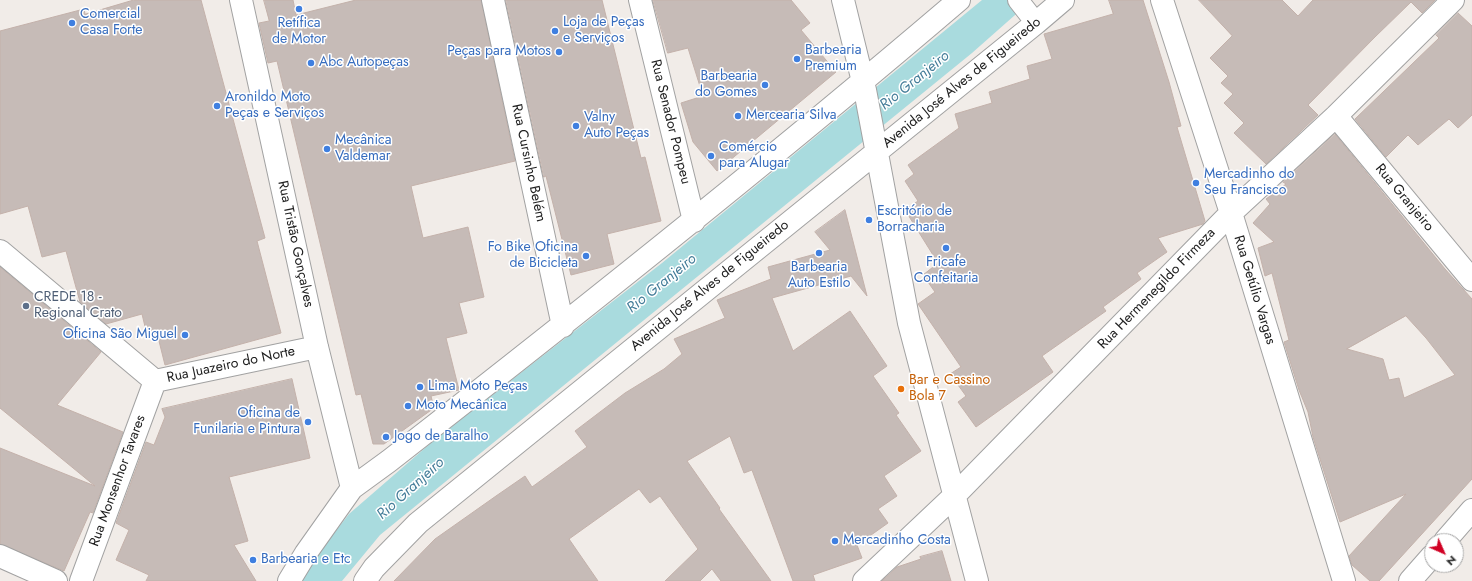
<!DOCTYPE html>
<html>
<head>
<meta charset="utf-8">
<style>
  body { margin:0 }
  #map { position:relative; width:1472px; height:581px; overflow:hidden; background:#f1ece8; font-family:Jost,sans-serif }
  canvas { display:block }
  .north { position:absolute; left:1424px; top:533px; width:40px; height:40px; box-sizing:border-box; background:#fff; border:1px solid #a6a6a6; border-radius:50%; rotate:135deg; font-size:11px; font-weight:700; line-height:16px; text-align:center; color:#212121 }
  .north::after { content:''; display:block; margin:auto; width:14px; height:18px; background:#d10124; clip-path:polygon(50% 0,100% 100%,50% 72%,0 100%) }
</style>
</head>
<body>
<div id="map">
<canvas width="1472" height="581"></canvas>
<div class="north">N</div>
</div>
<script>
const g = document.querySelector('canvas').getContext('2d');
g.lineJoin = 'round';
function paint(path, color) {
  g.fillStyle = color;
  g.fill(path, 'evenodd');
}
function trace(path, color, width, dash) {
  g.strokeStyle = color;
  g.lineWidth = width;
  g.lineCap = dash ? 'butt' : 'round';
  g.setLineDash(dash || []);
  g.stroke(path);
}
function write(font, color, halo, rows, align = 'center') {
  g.font = font + ' Jost,sans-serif';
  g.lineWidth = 3;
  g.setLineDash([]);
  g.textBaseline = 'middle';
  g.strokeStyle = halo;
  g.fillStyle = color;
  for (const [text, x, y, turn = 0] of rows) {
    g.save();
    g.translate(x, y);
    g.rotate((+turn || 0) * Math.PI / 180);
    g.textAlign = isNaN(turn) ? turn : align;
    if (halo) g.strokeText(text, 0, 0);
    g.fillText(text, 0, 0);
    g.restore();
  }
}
paint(new Path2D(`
  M982 0H1032L972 53 380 535 342 581H301L313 560 349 514 432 442 662 263Z`), '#a9dbde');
const building = new Path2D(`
  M134 0H201L265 238 257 241 281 333 165 365 157 333 147 335 142 314 106 324 80 302 66 251 42 257 28 206 0 214V31L84 9 85 14Z
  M264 0H293L296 15 356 0H481L515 161 411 186 423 238 468 227 484 297 459 303 467 333 446 338 459 390 431 396 434 408 384 444H373L361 394 356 395 277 61 268 63 259 23 269 21Z
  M506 0H602L641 158 645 157 661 221 607 234 614 264 571 275 546 176 544 177Z
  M653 0H791L810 23 801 30 836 72 717 171 693 142 681 103 703 96 688 48 668 53Z
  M1109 0H1143L1169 82 1181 126 1177 127 1205 221 1203 224 1158 238 1167 252 1137 273 1141 279 1103 307 1106 311 1042 356 1053 372 976 427 958 402 966 396 950 374 961 367 918 304 935 292 923 275 938 263 905 210 918 201 905 181 914 174 908 165 959 128 955 114 992 103 989 92 1030 79 1027 66 1052 59 1044 34 1113 14Z
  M1199 0H1282L1298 16 1313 0H1435L1422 13 1411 2 1375 37 1308 105 1318 115 1266 164 1234 133 1244 123 1224 103 1233 94 1221 83 1228 76 1210 58 1232 36Z
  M1458 13 1472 26V115L1458 128 1449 119 1418 145 1408 135 1386 157 1355 119 1439 38 1436 35Z
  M1335 134 1445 269 1472 299V479L1379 581H1370L1352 565 1349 556 1406 494 1340 522 1313 437 1308 412 1299 390 1284 342 1289 340 1272 273 1265 276 1258 248 1274 242 1253 223 1270 204 1266 199 1286 184 1283 182ZM1406 316 1426 338 1455 375 1404 398 1399 378 1389 380 1383 359 1347 349Z
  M845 210 867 296 851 276 772 298 793 351 850 311 887 366 873 376 899 413 896 415 921 451 884 476 897 496 878 509 888 523 857 545 862 558 813 575 815 581H793L752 470 744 473 730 436 687 461 720 508 719 509 771 581H721L712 569 700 581H665L698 549 660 496 650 503 639 489 569 539 598 581H394L435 539 496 496 525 476 532 487 587 447 575 431 625 393 664 369 682 354 674 339 725 318 717 300 771 279 768 267 830 250 815 232Z
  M0 267 101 352 57 405 123 432 93 513 90 512 64 571 0 544V448L95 486 0 408Z
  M292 379 310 458 229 477 248 541 234 545 256 581H146L149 575 116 560 129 530 116 523 146 442 154 445 165 417 162 409Z
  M942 551 951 581H882L897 567 921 559 920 557Z`);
paint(building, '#c6bbb7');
trace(building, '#c3b1aa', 1);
const pedestrian = new Path2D(`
  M1018 0 1036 23`);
const minor = new Path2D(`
  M241 0 317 347 352 488
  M493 0 563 326
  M640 0 694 221
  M843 0 865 90 909 323 977 581
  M1162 0 1231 213 1344 581
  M1336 116 1472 280
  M0 251 155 381
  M155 381 317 347
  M1445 541 1472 510
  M0 556 56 581
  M81 581 155 381
  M289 581 306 553 352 488 389 461C582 311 773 159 959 0
  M365 581 374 568 418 523 1036 23 1063 0
  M864 581 953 497 1231 213 1336 116 1453 0
  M1410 581 1432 556`);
trace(pedestrian, '#a2a2a2', 22);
trace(minor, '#a2a2a2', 24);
trace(pedestrian, '#fff', 20);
trace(minor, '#fff', 22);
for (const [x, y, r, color] of [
  [299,9,4,"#3f7fe0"],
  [72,23,4,"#3f7fe0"],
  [555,31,4,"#3f7fe0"],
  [559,52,4,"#3f7fe0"],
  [797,59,4,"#3f7fe0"],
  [311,63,4,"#3f7fe0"],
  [765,85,4,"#3f7fe0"],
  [217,106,4,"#3f7fe0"],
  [738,116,4,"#3f7fe0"],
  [576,126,4,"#3f7fe0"],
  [327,149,4,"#3f7fe0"],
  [711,156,4,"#3f7fe0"],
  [1196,183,4,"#3f7fe0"],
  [869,220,4,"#3f7fe0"],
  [946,248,4,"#3f7fe0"],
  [819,253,4,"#3f7fe0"],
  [586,256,4,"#3f7fe0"],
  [26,306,4,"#5c6f8a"],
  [185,335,4,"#3f7fe0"],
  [420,387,4,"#3f7fe0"],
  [901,389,4,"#e8710a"],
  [408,406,4,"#3f7fe0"],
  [308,422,4,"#3f7fe0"],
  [386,437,4,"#3f7fe0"],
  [835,541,4,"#3f7fe0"],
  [253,560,4,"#3f7fe0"]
]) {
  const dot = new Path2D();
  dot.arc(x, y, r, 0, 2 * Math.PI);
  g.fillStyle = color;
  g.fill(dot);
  trace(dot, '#fff', 1.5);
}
write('14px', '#366cbe', '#fff', [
  ["Comercial",80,15],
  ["Casa Forte",80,31],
  ["Loja de Peças",563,23],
  ["e Serviços",563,39],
  ["Retífica",299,24,"center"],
  ["de Motor",299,40,"center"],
  ["Barbearia",805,51],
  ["Premium",805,67],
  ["Peças para Motos",551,52,"right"],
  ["Abc Autopeças",319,63],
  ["Barbearia",757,77,"right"],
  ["do Gomes",757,93,"right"],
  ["Aronildo Moto",225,98],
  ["Peças e Serviços",225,114],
  ["Mercearia Silva",746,116],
  ["Valny",584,118],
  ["Auto Peças",584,134],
  ["Mecânica",335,141],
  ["Valdemar",335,157],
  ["Comércio",719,148],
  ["para Alugar",719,164],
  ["Mercadinho do",1204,175],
  ["Seu Francisco",1204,191],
  ["Escritório de",877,212],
  ["Borracharia",877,228],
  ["Fo Bike Oficina",578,248,"right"],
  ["de Bicicleta",578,264,"right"],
  ["Fricafe",946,263,"center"],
  ["Confeitaria",946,279,"center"],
  ["Barbearia",819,268,"center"],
  ["Auto Estilo",819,284,"center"],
  ["Oficina São Miguel",177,335,"right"],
  ["Lima Moto Peças",428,387],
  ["Moto Mecânica",416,406],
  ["Oficina de",300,414,"right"],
  ["Funilaria e Pintura",300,430,"right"],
  ["Jogo de Baralho",394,437],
  ["Mercadinho Costa",843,541],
  ["Barbearia e Etc",261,560]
], 'left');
write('14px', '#212121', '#fff', [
  ["Avenida José Alves de Figueiredo",962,83,-39],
  ["Rua Senador Pompeu",670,122,76],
  ["Rua Cursinho Belém",528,163,78],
  ["Rua Granjeiro",1404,198,50],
  ["Rua Tristão Gonçalves",295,244,78],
  ["Avenida José Alves de Figueiredo",710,286,-39],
  ["Rua Hermenegildo Firmeza",1157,289,-46],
  ["Rua Getúlio Vargas",1254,290,73],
  ["Rua Juazeiro do Norte",231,365,-12],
  ["Rua Monsenhor Tavares",118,481,-70]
]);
write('14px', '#4e5e75', '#fff', [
  ["CREDE 18 -",34,298],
  ["Regional Crato",34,314]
], 'left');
write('14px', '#c56008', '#fff', [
  ["Bar e Cassino",909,381],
  ["Bola 7",909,397]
], 'left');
write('italic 15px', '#447d99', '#fff', [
  ["Rio Granjeiro",915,81,-39],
  ["Rio Granjeiro",662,284,-39],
  ["Rio Granjeiro",411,489,-42]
]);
</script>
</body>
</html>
